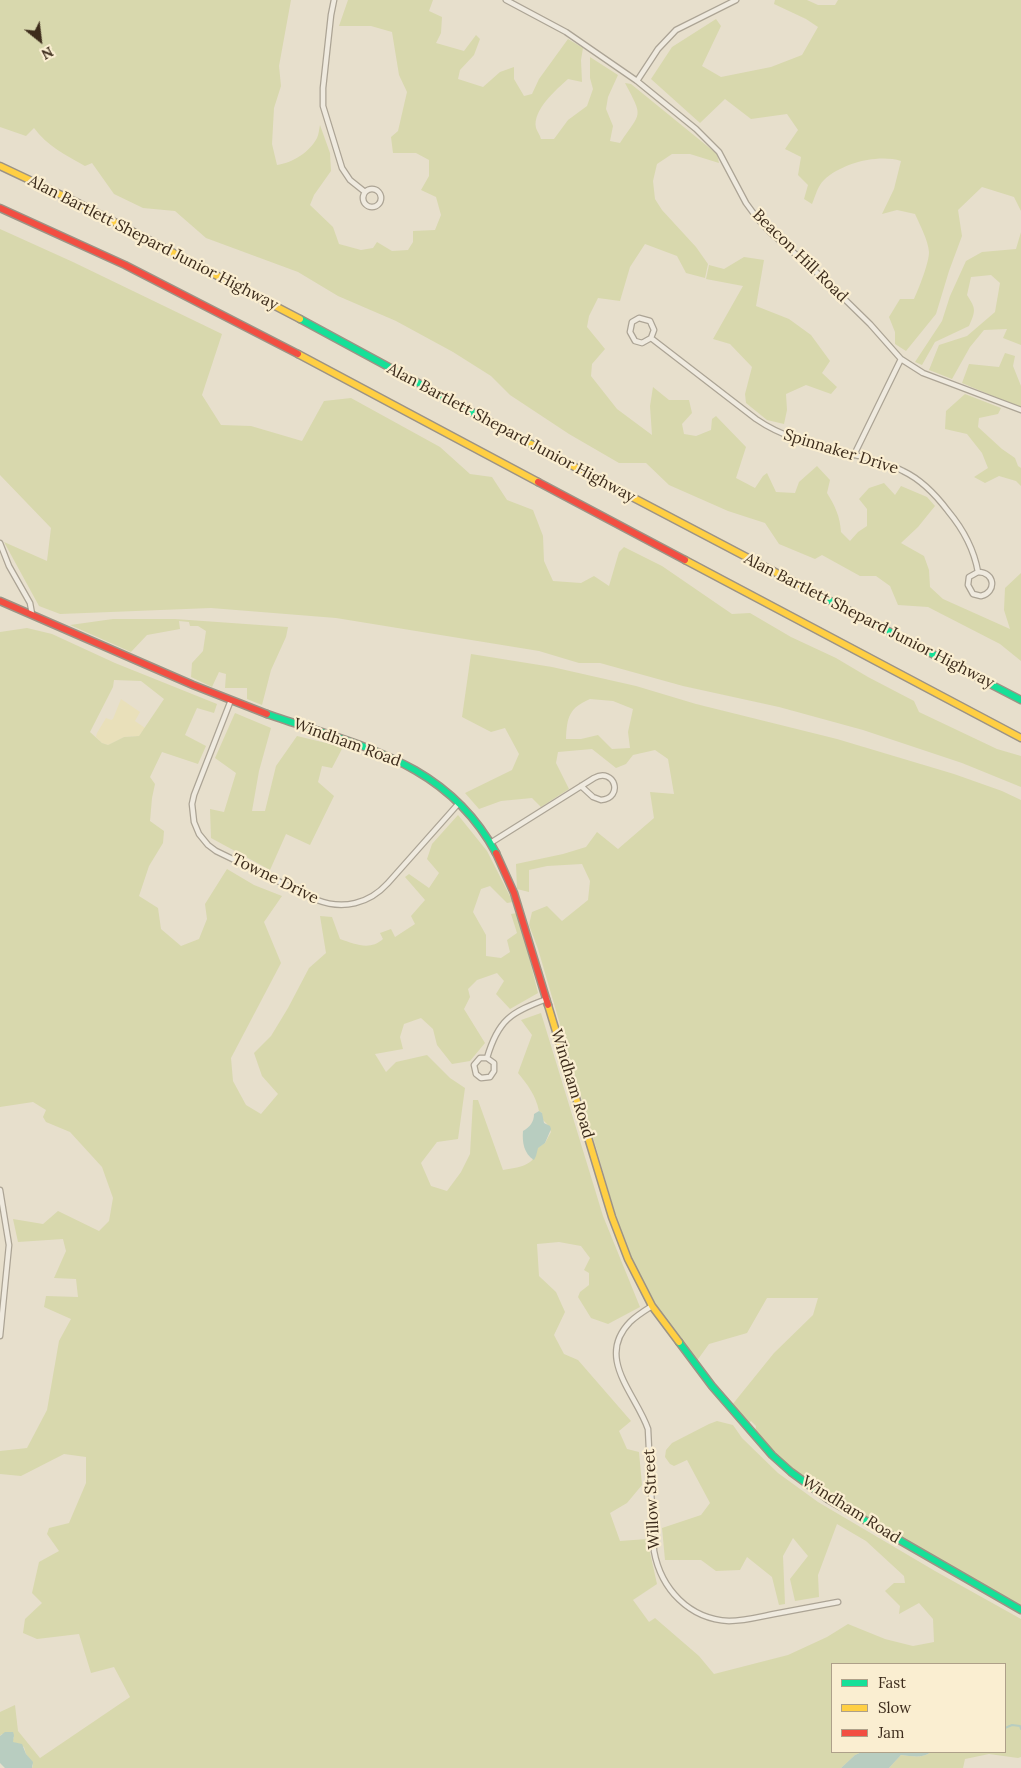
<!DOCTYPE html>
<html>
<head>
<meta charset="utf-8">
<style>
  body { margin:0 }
  #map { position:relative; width:1021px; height:1768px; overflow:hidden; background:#e7dfcc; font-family:Lora,serif }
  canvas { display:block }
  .legend { position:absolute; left:831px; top:1663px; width:175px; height:90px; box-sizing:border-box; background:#faeed1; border:1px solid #aea089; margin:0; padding:6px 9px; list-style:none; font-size:15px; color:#3d2c1c }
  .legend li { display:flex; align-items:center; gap:10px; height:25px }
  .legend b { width:25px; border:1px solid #aea089 }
  .north { position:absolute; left:15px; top:15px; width:50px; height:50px; -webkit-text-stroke:4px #faeed1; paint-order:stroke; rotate:151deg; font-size:14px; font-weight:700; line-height:20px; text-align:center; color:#3d2c1c }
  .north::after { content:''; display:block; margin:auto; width:18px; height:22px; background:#3d2c1c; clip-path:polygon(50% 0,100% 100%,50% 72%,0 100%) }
</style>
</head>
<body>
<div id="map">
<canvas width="1021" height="1768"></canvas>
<ul class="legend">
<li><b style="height:6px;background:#16e098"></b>Fast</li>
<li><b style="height:6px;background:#ffcf43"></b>Slow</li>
<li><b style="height:6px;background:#f24e42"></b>Jam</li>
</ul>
<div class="north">N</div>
</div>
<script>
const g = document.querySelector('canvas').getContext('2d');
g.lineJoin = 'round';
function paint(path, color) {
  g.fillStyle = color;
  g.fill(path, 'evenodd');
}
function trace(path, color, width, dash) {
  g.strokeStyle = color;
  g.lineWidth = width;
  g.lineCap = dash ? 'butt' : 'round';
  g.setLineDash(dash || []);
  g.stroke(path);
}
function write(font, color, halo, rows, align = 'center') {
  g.font = font + ' Lora,serif';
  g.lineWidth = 4.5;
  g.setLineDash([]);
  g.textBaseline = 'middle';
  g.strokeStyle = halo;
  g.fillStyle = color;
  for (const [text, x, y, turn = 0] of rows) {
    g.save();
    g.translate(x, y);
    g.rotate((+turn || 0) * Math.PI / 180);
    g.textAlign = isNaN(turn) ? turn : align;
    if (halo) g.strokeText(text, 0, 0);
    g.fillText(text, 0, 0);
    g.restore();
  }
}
paint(new Path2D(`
  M121 699 140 712 135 721 145 728 139 736 124 737 108 745 102 743 96 737 97 733 106 718 111 720 113 719Z`), '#e9e0ba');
paint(new Path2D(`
  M0 0H291L279 66 281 86 274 108 272 144 277 165C292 163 310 152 317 138 319 134 319 129 320 125L330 153 331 171 314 195 310 205 333 227 339 244 361 250 373 248 377 242 392 251 408 250 413 242V231L435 230 441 215 436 197 421 190 429 176V160L416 153H393L391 137 398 131 407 92 399 75 392 32 371 26H339L348 0H433L429 11 442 17 441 33 436 43 464 51 476 35 480 39 474 55 460 70 458 79 483 87 500 72 514 67V79L524 96 532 94 539 79 568 39 583 48 581 60 582 82 568 79C557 89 532 110 536 128 537 131 540 135 541 139H554L568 120 587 106 593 89 590 78V57L618 75 608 97 606 109 613 126 610 141 620 143C641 111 644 119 625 83L631 84 717 154 719 163 690 154H672L657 164 653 181 655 199 662 210 696 247 708 264 705 278 686 273 677 256 645 244 630 267 620 301 598 298 589 316 587 327 605 349 592 364 591 376 617 409 652 435 650 406 653 387 669 400H689L692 413 682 424 684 434 696 436 711 430 712 419 716 416 746 447 736 478 755 488 763 476 767 473 776 492 795 493 799 482 817 466 830 480 827 493C835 506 840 516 841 532L850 541 858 532 867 526V509L859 499 869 488 884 483 895 495 901 486 927 497 935 506 918 527 901 543 924 556 929 570 930 587 943 599 1010 629 1004 610 1005 588 1021 573V661L1000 644 928 607 898 605 890 586 876 576H860L822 555 815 559 779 544 765 523 728 511 669 485 646 463H619L569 434 510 395 491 376 453 352 396 321 338 296 298 272 206 238 175 211 143 208 114 194 92 163 85 166C66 155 47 146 34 128L26 136 0 127Z
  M775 0H807L818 5H835L838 0H1021V211L1014 197 982 187 958 210 962 236 949 271 936 314 906 351 895 344V332L889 317 900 299H914C919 288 929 263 929 252 928 240 920 225 915 214L897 210 882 214 894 189 901 161C878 154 842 163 824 180 818 185 815 197 812 204L804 199 808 185 798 175 801 157 785 149 798 130 787 114 751 119 725 99 700 123 651 79 672 47 716 19 721 26 702 66 721 77 771 67 802 55 818 27 806 19 774 4Z
  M0 229 73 262 222 334 202 395 221 425 251 426 302 441 324 401 351 398 440 447 470 474 492 477 507 500 533 510 543 536 544 561 553 581 581 583 594 576 609 586 619 552 624 547 662 566 732 614 750 613 791 637 836 658 868 677 914 701 919 712 997 749 1021 756V787L962 763 863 730 779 707 683 686 600 663H579L539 651 336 618 211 608 60 614 39 606 4 542 47 561 51 528 0 475Z
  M1021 232V345L1003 338 1007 329 984 330 970 347 952 379 929 370 939 345 967 336 995 312 1000 283 991 275 971 277 967 295C976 309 976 310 969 326L935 342 922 365 915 362 942 321 950 296 966 261 982 252 1016 249Z
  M744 257 764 260 756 306 789 319 811 335 830 361 822 373 837 387 831 394 806 385 786 394 787 410 784 424 767 420 746 403 745 394 752 367 730 344 713 339 743 286 706 279 709 265 724 269Z
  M1005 353 1015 356 1013 366 1021 386V408L962 383 969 364 999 367Z
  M965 394 1001 408 998 414 979 418 978 427 1002 449 1015 458 1018 466 1021 468V486L1016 481 999 476 985 483 974 477 988 468 982 453 967 434 945 429 946 411Z
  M113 619H175L288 627 286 637 271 670 262 705 247 699V688H225L226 674 219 672 212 687 191 677 192 663 203 651 206 631 198 626H190L189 622 179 621 180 629 147 635 131 652 70 625Z
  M27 628 52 634 115 663 217 704 214 713 197 708 185 735 206 746 198 764 162 752 150 777 155 784 152 798 150 821 164 831 163 843 149 866 139 896 158 908 161 929 181 946 199 939 207 919 205 904 227 869 254 885 282 896 264 922 281 963 231 1058 233 1081 246 1105 261 1114 278 1094 262 1076 254 1053 271 1036 288 1008 309 968 326 953 320 916 332 917 340 939C355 944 370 951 383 939L380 933 391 929 395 937 415 924 411 916 425 900 405 877 409 874 429 888 439 873 427 859 432 844 458 815 487 851 513 902 507 903 490 886 481 889 473 912 486 935V956L501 958 510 952 507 940 517 933 511 914 518 913 538 993 510 1009 496 994 504 981 497 973 477 980 468 989 470 997 464 1009 485 1043 470 1061 452 1064 437 1045 433 1029 421 1018 404 1024 400 1037 403 1049 375 1054 386 1072 396 1062 427 1055 450 1078 465 1088 458 1139 437 1142 421 1163 431 1186 447 1191 461 1172 470 1154 473 1100H478L503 1170C518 1167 535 1167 537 1148L545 1143 551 1132 547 1124 542 1119V1113L539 1111C536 1096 528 1085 518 1073L532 1035 521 1020 541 1013 603 1216 640 1307 608 1324 591 1318 578 1297 580 1292 589 1285V1273L584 1270 590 1258 581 1246 559 1242 537 1244 539 1276 556 1292 565 1312 554 1335 564 1354 578 1360 631 1421 619 1431 627 1449 639 1452 642 1485 627 1503 610 1513 620 1541 647 1539 657 1584 633 1600 649 1622 655 1618 699 1656 714 1674 788 1655 827 1637 848 1624 885 1639 913 1646 934 1642 933 1619 919 1603 899 1614 900 1606 885 1591 894 1583H905L904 1576 866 1541 837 1524 818 1575 819 1597 795 1601 790 1579 808 1556 793 1538 783 1556 785 1604 779 1605 772 1577 747 1557 740 1570 716 1571 701 1560H665L662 1528 701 1515 710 1503 687 1460 674 1466 670 1464 665 1457 666 1450 672 1443 709 1424 717 1421 733 1425 742 1438 778 1473 818 1502 935 1571 1021 1619V1757L1018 1758 989 1754 965 1759 963 1768H889L901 1755C912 1756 922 1759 931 1752H1005V1664H832V1752H862L855 1755 841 1768H32L33 1765 26 1754 24 1747 12 1742 14 1737 2 1734 0 1736V1712L15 1705 18 1731 40 1758 130 1697 114 1667 91 1673 79 1634 37 1639 23 1633 25 1619 42 1603 32 1593 39 1562 59 1551 47 1534 49 1528 69 1523 86 1483V1457L64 1454 21 1476 0 1474V1451L27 1448 47 1410 59 1341 71 1319 44 1307 46 1296 78 1297 76 1279 54 1278 66 1251 63 1239 18 1242 13 1219 43 1224 58 1211 99 1231 109 1221 113 1198 102 1167 70 1132 46 1122 43 1117 46 1110 33 1102 0 1107V632ZM114 680 141 681 164 699 139 736 124 737 108 745 102 743 90 732 113 687Z
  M471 654 552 667 636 686 696 704 837 739 954 774 1002 791 1021 800V1605L867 1520 791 1471 755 1434 756 1426 751 1421 748 1424 732 1405 774 1353 813 1315 818 1298H767L747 1333 709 1344 696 1362 654 1304 631 1258 616 1216 538 949 529 925 532 912 547 906 562 921 588 900 590 881 582 864 547 866 529 870V892L517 889 516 864 563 854 586 847 597 832 618 849 654 818 650 792 674 794 668 759 655 750 633 755 626 764 616 768 592 749 558 752 556 763 569 789 541 807 532 798 501 801 479 809 465 793 512 770 519 754 505 728 491 732 462 717ZM590 699 613 701 633 709 628 732 630 748 612 749 598 735 581 739H566C567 717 569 708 590 699Z
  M235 713 271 728 259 771 252 811H265L276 766 297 736 343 747 332 768 322 766 318 782 334 796 310 845 286 834 270 870 211 838 210 809 224 812 236 773 215 758Z`), '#d8d8ad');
paint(new Path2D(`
  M539 1111 542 1113 544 1123 550 1126 551 1129 545 1143 538 1148 536 1156 534 1160C524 1154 522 1142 523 1131 530 1127 534 1122 534 1114Z
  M5 1732H13L14 1735 13 1742 22 1744 26 1754 33 1762 32 1768H5L0 1763V1736Z
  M862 1752H931C922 1759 912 1756 901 1755L889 1768H841L855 1755Z`), '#b8cdc0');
trace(new Path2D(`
  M1005 1728 1012 1725 1020 1726 1021 1729`), '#b8cdc0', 2);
const street = new Path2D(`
  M334 0 331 15 323 88V106L342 168 350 180 365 192
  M506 0 566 32 637 81 696 129 719 152 746 203 757 218 770 232 824 279 870 324 901 359 923 373 1021 410
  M637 81 658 49 676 30 736 0
  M363 198a9 9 0 1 1 18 0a9 9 0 1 1-18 0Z
  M651 338 642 343 635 341 630 332 632 322 639 318 650 321 654 330 651 338 756 419C789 442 830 448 867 458 879 462 892 465 903 471 922 480 936 495 948 511 963 529 974 549 978 572 995 572 997 592 981 596L973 594 968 585 969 577 978 572
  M854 455 901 359
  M0 543 9 566 30 603 32 614
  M231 700 194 795 192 804 194 822 199 834 208 845 216 851 317 900C343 910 369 904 388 883L459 803
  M492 842 594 778C615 767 624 798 601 800L593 797 581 786
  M487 1058H480L474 1065 476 1074 481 1078 490 1077 494 1071V1063L487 1058C498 1020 511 1012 547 999
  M0 1190 9 1245 0 1336
  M652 1306C644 1311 636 1316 630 1322 595 1358 636 1394 648 1429L654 1551C661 1589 689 1619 729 1621 744 1621 759 1617 774 1614 796 1610 817 1606 838 1602`);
const fast = new Path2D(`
  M300 319 531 444
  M813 592 1021 700
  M267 714C358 746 446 760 496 853
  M679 1342 712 1386 772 1455 791 1472 828 1499 1021 1610`);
const slow = new Path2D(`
  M0 166 74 201 300 319
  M298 354 538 482
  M531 444 813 592
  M685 560 1021 738
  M548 1005 612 1217 628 1259 652 1306 679 1342`);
const jam = new Path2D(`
  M0 208 125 265 298 354
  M538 482 685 560
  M0 601 193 685 267 714
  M496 853 514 893 548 1005`);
trace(street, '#aca495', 7);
trace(fast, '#9c9385', 9);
trace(slow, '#9c9385', 9);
trace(jam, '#9c9385', 9);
trace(street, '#efeadf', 4.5);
trace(fast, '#16e098', 6);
trace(slow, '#ffcf43', 6);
trace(jam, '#f24e42', 6);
write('16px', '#3d2c1c', '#faeed1', [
  ["Alan Bartlett Shepard Junior Highway",153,243,27],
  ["Beacon Hill Road",800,256,44],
  ["Alan Bartlett Shepard Junior Highway",511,433,28],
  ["Spinnaker Drive",841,452,17],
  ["Alan Bartlett Shepard Junior Highway",869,621,27],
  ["Windham Road",347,743,20],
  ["Towne Drive",275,879,26],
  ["Windham Road",572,1084,73],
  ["Willow Street",652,1499,-93],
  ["Windham Road",851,1510,32]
]);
</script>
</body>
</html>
